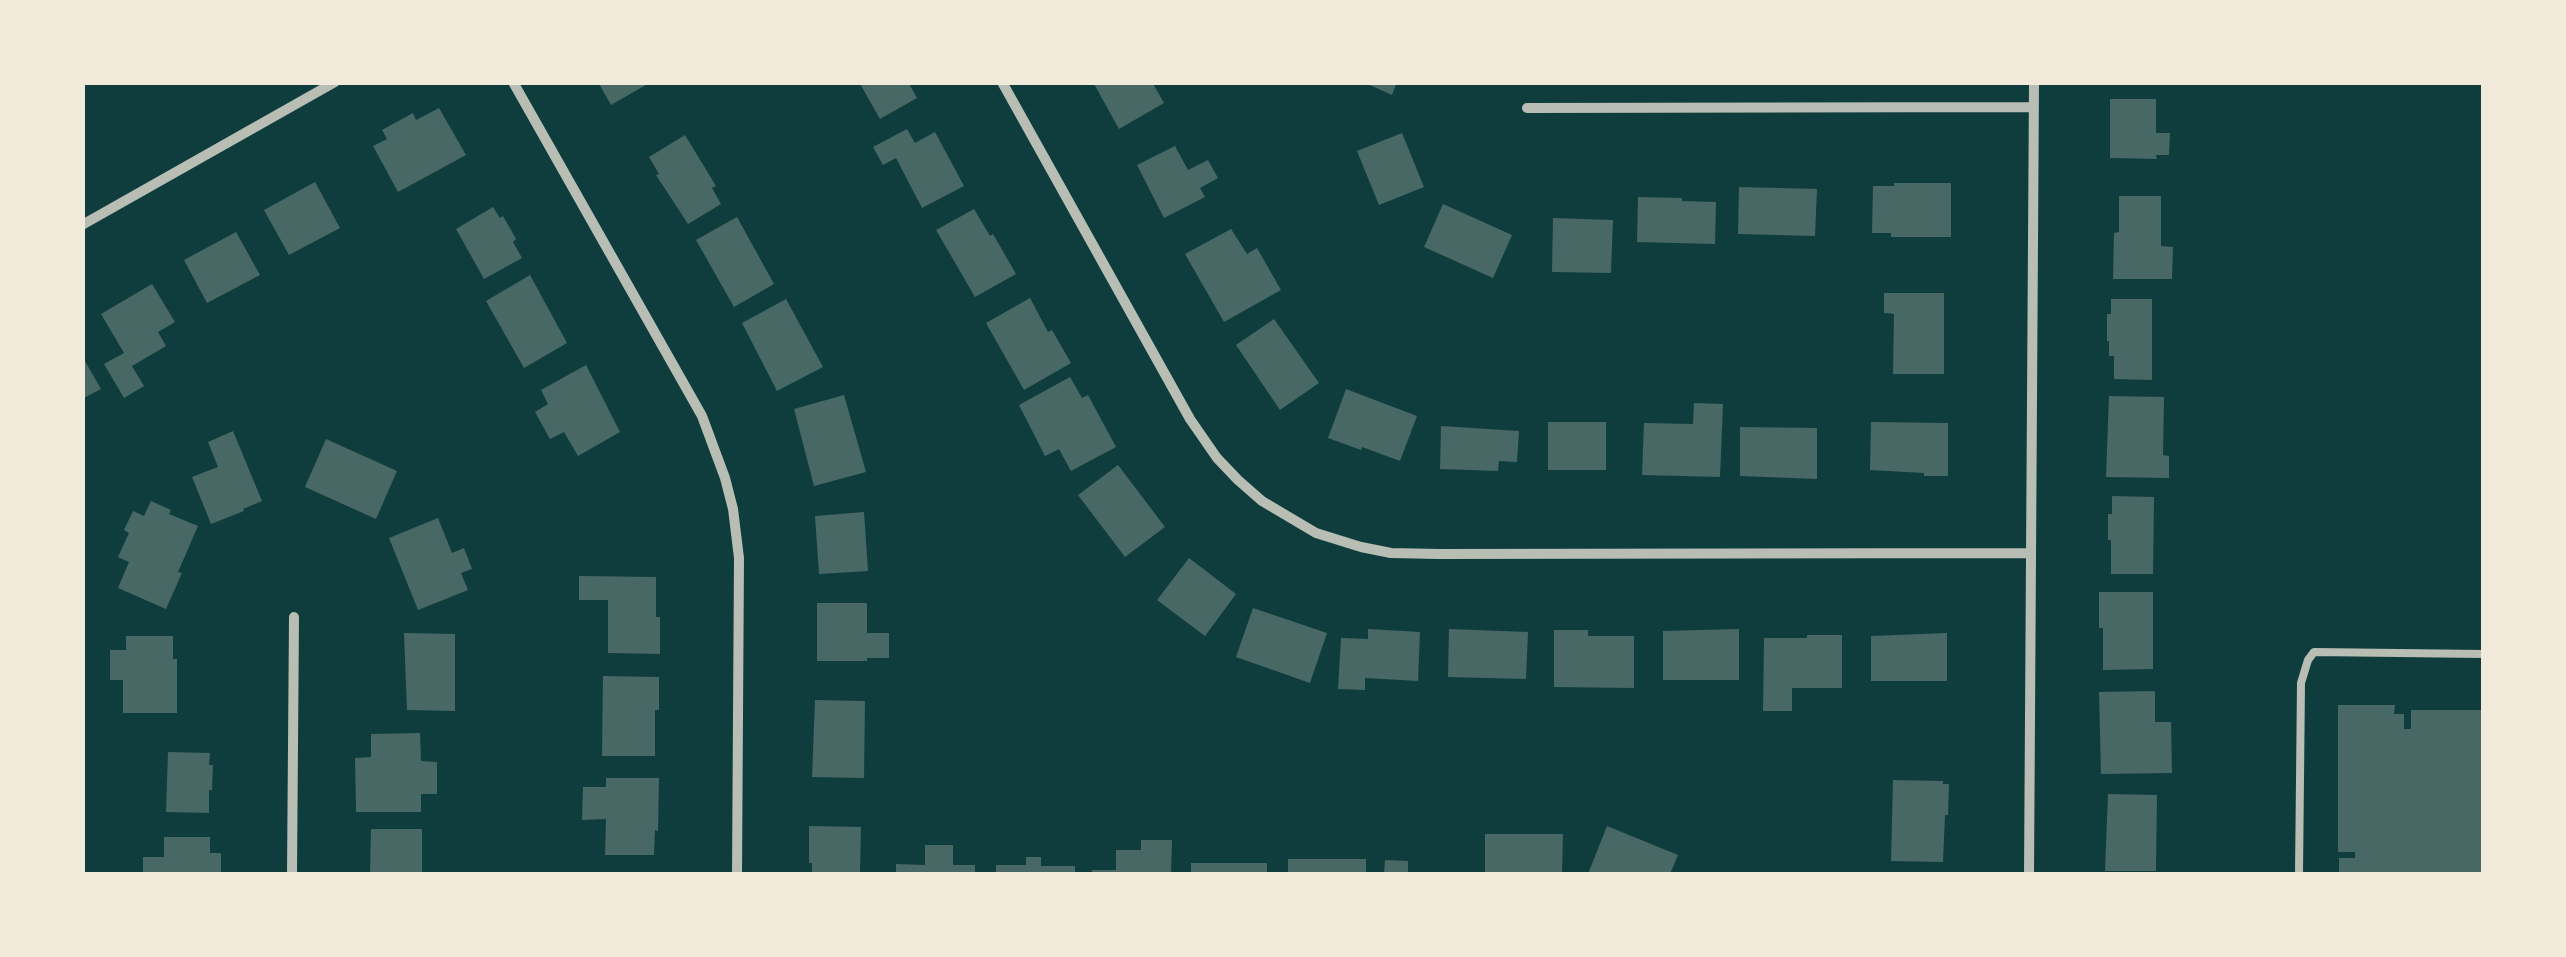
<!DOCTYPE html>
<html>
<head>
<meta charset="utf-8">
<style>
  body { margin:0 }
  #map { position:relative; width:2566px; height:957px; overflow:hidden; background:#0f3d3e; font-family:"Roboto Condensed",sans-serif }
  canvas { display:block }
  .frame { position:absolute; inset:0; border:85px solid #f1e9da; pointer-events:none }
</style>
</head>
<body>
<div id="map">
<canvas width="2566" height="957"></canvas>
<div class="frame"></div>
</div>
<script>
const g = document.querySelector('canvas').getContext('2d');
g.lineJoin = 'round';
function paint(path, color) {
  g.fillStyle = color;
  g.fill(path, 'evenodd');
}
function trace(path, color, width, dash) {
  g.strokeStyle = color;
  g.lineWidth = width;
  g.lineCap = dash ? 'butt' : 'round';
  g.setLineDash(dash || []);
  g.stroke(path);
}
paint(new Path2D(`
  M598 82H651L611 105Z
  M859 82H908L917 98 880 119Z
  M1093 82H1152L1164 103 1119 129Z
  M1363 82H1397L1392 95Z
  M2110 99H2156V133H2170L2169 155H2156L2157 159 2110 158Z
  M439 108 466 155 398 192 373 146 387 139 382 130 413 113 416 120Z
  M907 129 915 143 935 132 964 186 922 208 896 158 883 165 873 147Z
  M1402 133 1424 187 1379 205 1357 151Z
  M685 135 716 186 712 188 721 204 688 224 656 175 659 174 649 157Z
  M1175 146 1188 170 1208 160 1218 178 1200 188 1205 197 1164 218 1137 165Z
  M315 182 340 228 289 255 264 210Z
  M1894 183H1951V237H1891V233H1872L1873 186H1894Z
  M1739 187 1817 189 1815 236 1738 234Z
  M2119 196H2161V246L2173 247 2172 279H2113L2114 233 2119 232Z
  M1638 197 1682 198V201L1716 202 1715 244 1637 242Z
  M1443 204 1512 235 1493 278 1424 247Z
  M493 207 500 218 503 216 516 239 513 242 522 258 484 279 456 229Z
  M974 209 990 236 993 234 1016 274 975 297 936 230Z
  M737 217 774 284 734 307 696 240Z
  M1553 218 1613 220 1611 273 1552 272Z
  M1231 229 1247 254 1257 248 1281 290 1224 322 1185 254Z
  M236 232 260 275 207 303 184 260Z
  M530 275 567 343 524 368 486 301Z
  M152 284 175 322 158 332 166 346 132 366 144 386 124 398 104 364 124 353 101 314Z
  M1884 293H1944V374H1893L1894 314 1884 313Z
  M1030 298 1048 332 1052 330 1071 363 1024 390 986 323Z
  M786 299 823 367 777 391 742 323Z
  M2111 299H2152V380L2114 379V356H2109V341H2107V314H2111Z
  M1274 319 1319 383 1280 410 1236 345Z
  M82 356 101 389 82 399Z
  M586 365 620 432 578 456 564 432 550 439 535 412 548 404 541 390Z
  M1070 377 1082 398 1088 395 1116 447 1071 471 1059 449 1045 456 1019 405Z
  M1346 389 1417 416 1400 461 1362 447 1361 450 1328 438Z
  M844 395 866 472 814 486 794 409Z
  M2109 396 2164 397 2163 455 2169 456V478L2106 477Z
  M1694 403 1723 404 1720 477 1642 475 1644 423 1693 424Z
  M1548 422H1606V470H1548Z
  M1871 422 1948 423V476H1924V473L1870 470Z
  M1441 426 1519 431 1517 462 1499 461 1498 471 1440 469Z
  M1740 427 1817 428V479L1740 476Z
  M233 431 262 501 243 509 244 511 211 524 192 477 218 467 208 442Z
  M326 439 397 471 376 519 305 487Z
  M1118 465 1165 527 1125 557 1078 495Z
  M2112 496 2154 497 2153 574H2111V540H2108V514H2112Z
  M151 501 171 510 169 514 198 526 178 572 182 573 166 609 118 588 129 562 118 557 129 533 124 530 133 511 144 516Z
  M864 512 868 571 819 574 815 516Z
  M438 518 452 553 464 548 472 569 461 573 468 590 418 610 389 538Z
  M1189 558 1236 594 1205 636 1157 600Z
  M579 576 656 577V617H660V654L608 653V600H579Z
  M2099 592H2153V669L2103 670V628H2099Z
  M817 603H867V633H889V658H867V661H817Z
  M1253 608 1327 633 1310 683 1236 657Z
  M1368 629 1420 632 1418 681 1365 678V690L1338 689 1341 638 1368 639Z
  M1449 629 1528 632 1526 679 1448 677Z
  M1739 629V680H1663V631Z
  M1554 630H1588V636H1634V688L1554 687Z
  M404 633 455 634V711L407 710Z
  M1947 633V681H1871V636Z
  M1807 635H1842V688H1792V711H1763L1764 638H1807Z
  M126 636H173V659H177V713H123V680H110V650H126Z
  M603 676 659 677V710H655V756H602Z
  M2155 691V722H2171L2172 773 2101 774 2099 692Z
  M815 700 865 701 864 778 812 777Z
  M2338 705H2395L2394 714H2404V729H2411V710H2484V874H2339V858H2355V852H2338Z
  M420 733 421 761 437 762V794H421V812H356L355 758 371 757V734Z
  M168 752 210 753 209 765H213L212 790H209V813L166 812Z
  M606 778H659L658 831 655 830 654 855H605L606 819 582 820 583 787H606Z
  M1893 780 1943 781V784H1949L1948 815H1945L1943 862 1891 861Z
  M2108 794 2157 795 2156 871H2105Z
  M809 826 861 827 860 874H812V863H809Z
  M1607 826 1678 855 1670 874H1588Z
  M371 829H422V874H370Z
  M1485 834H1563L1562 874H1485Z
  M164 837H210V853H221V874H143V857H164Z
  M1141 840H1172L1171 874H1092V870H1116V850H1141Z
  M925 845H953V865H975V874H896V864L925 865Z
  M1026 857H1041V866H1075V874H996V865H1026Z
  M1288 859H1366V874H1288Z
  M1385 860 1408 861V874H1384Z
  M1191 863H1267V874H1191Z`), '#486865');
trace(new Path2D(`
  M2299 874 2301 683 2308 660 2314 652 2484 654`), '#b8beb3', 8);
trace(new Path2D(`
  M513 82 702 416 725 478 733 509 739 558 737 874
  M1002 82 1190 419 1217 458 1238 480 1262 501 1316 533 1361 547 1391 553 1438 554 2031 553
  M1527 108 2034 107
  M82 225 335 82
  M292 874 294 617
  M2029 874 2034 82`), '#b8beb3', 10);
</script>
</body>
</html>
